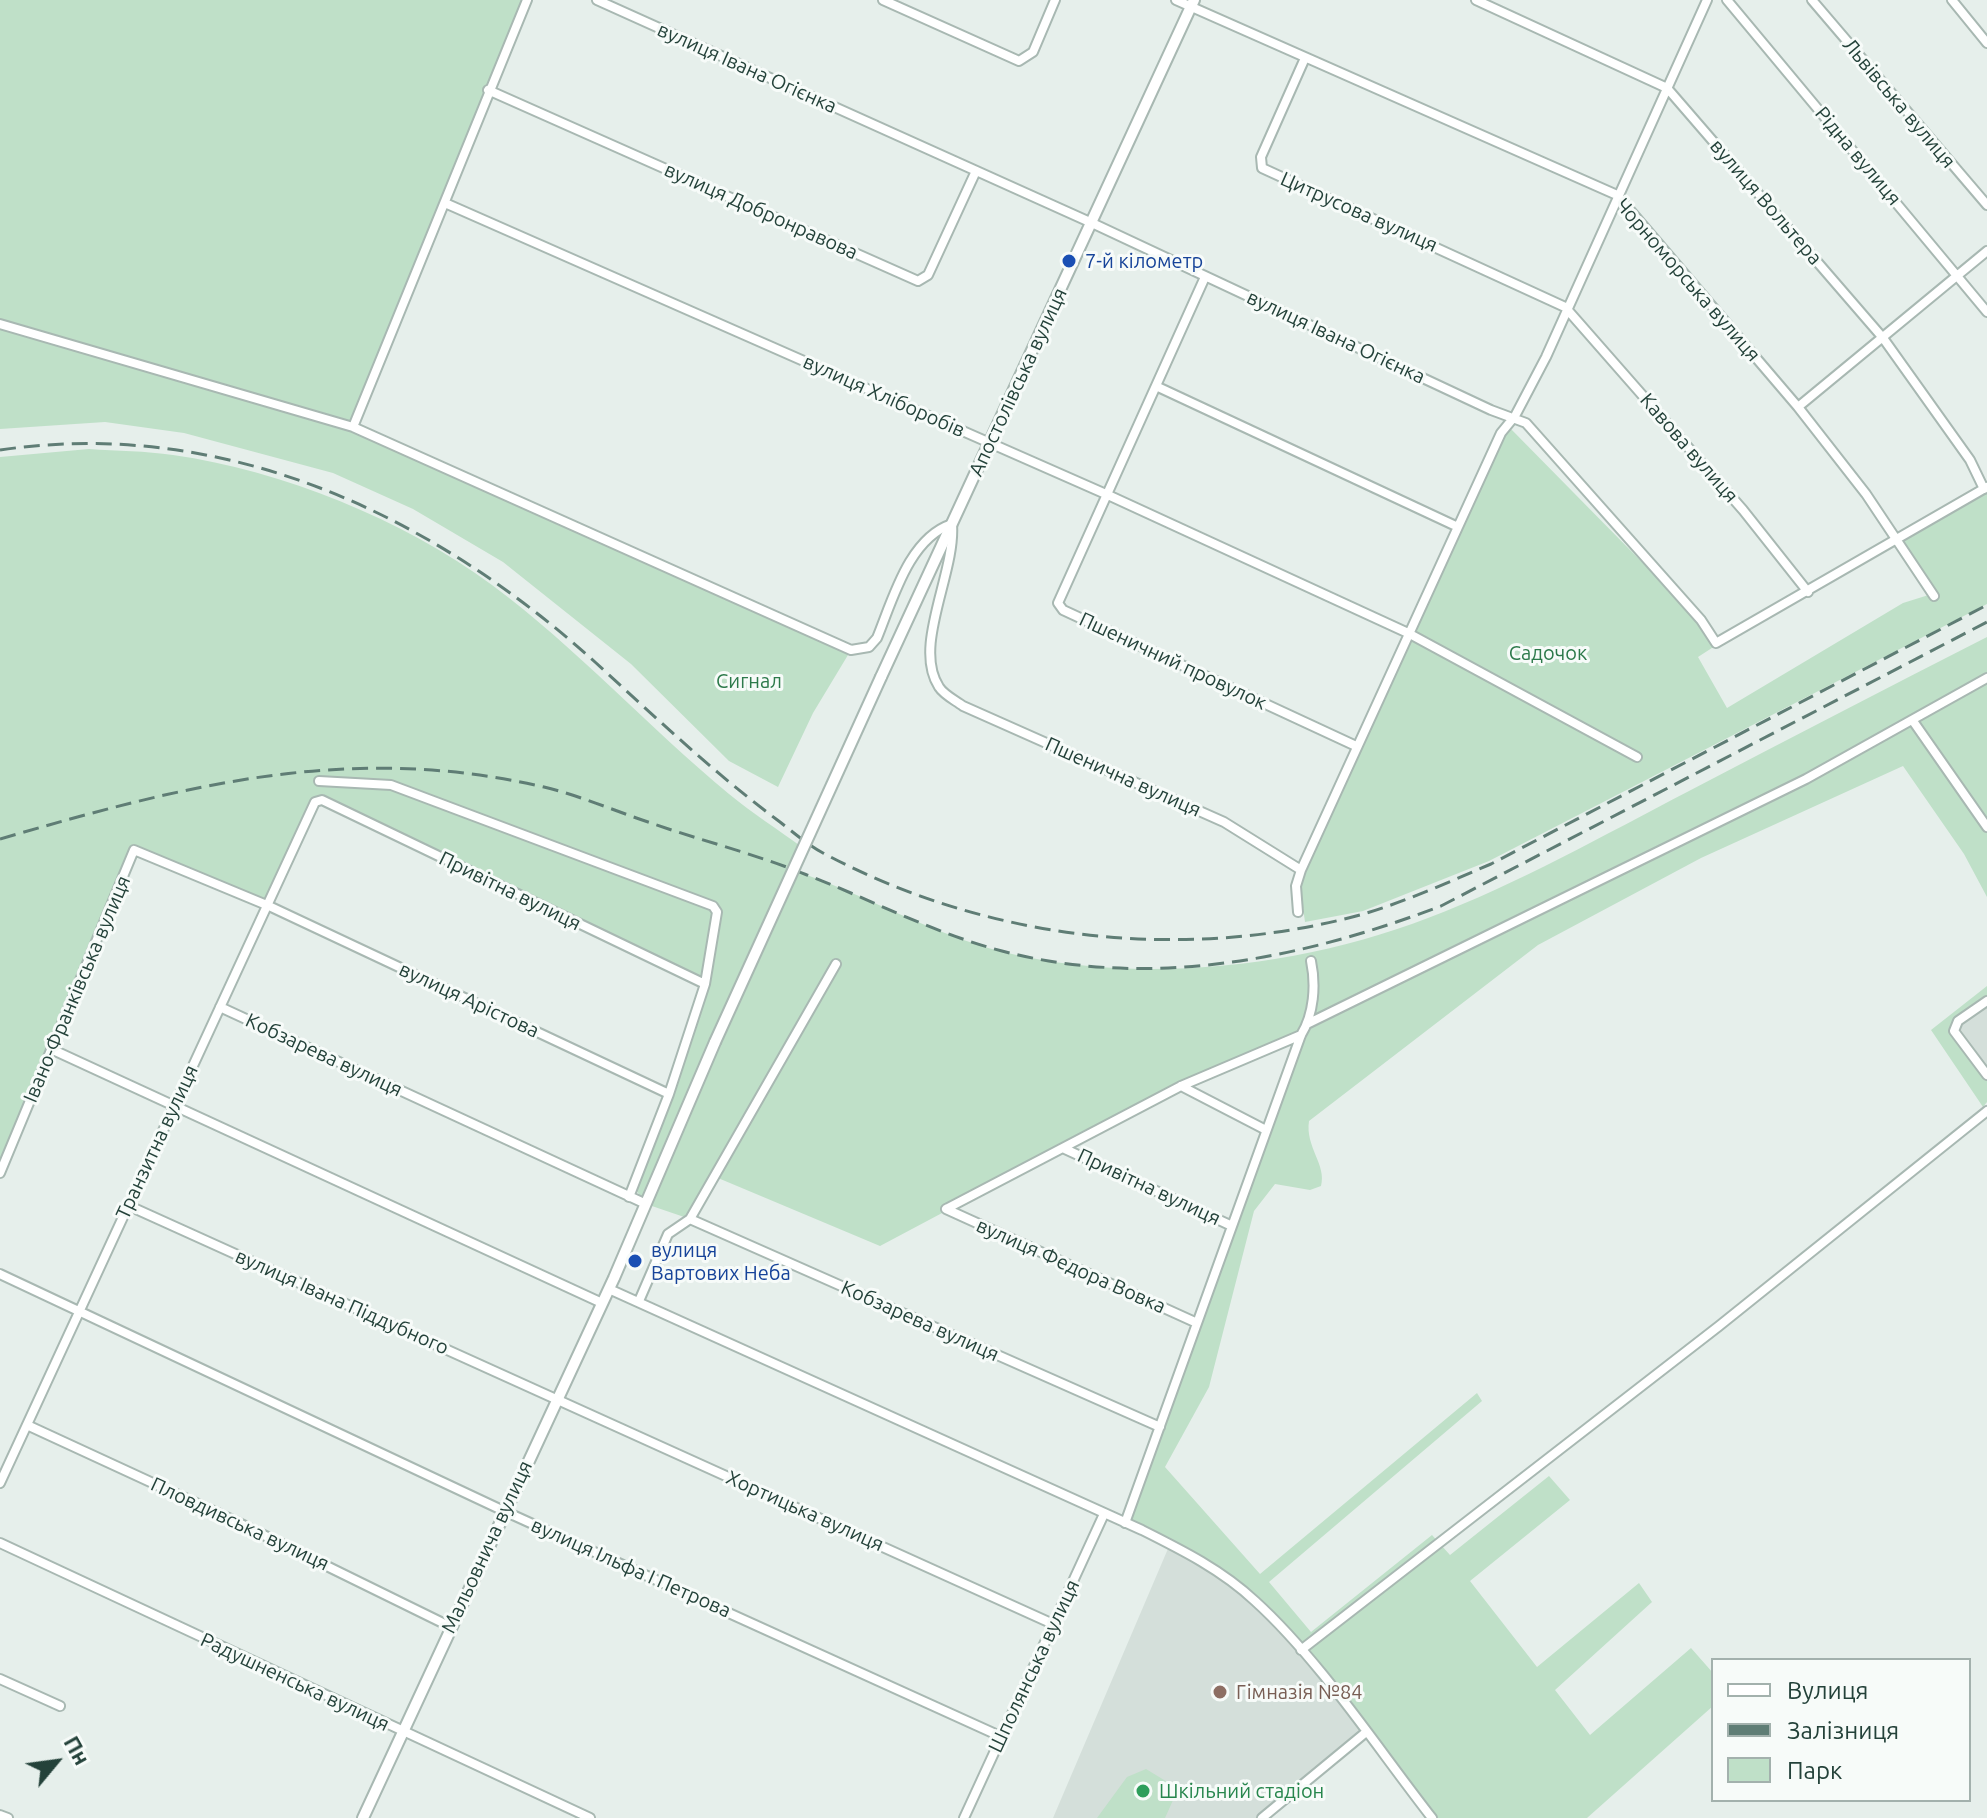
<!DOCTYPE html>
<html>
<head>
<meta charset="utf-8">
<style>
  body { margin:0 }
  #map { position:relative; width:1987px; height:1818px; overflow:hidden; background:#e6efeb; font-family:Ubuntu,sans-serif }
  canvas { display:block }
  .legend { position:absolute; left:1711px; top:1658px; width:260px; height:144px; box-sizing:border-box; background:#f7fbf9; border:2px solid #a3b1ad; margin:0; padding:10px 14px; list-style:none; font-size:24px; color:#24423a }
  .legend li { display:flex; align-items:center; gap:16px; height:40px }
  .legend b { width:40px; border:2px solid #a3b1ad }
  .north { position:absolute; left:16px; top:1722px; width:80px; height:80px; -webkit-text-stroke:6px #f7fbf9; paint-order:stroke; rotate:61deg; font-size:22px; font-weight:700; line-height:32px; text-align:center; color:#24423a }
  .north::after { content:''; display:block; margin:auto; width:28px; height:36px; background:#24423a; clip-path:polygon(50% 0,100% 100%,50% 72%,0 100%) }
</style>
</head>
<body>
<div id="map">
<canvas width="1987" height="1818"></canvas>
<ul class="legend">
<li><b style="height:10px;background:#fff"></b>Вулиця</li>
<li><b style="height:10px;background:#5f7d75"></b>Залізниця</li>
<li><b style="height:22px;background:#bfe0c8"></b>Парк</li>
</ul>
<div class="north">Пн</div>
</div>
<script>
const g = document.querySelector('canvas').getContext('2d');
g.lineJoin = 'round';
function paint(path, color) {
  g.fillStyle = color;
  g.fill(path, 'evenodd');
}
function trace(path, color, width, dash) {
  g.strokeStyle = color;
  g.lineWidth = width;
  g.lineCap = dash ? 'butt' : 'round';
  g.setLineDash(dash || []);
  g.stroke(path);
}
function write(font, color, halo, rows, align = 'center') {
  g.font = font + ' Ubuntu,sans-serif';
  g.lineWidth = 6;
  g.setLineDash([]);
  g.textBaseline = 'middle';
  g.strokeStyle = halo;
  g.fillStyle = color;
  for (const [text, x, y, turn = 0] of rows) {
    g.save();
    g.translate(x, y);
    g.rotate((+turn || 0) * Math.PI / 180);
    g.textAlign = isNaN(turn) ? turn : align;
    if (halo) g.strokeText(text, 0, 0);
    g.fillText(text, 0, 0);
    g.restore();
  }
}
paint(new Path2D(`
  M1987 1003V1068L1958 1034 1961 1022Z
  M1170 1544 1200 1560 1276 1621 1365 1733 1262 1818H1053Z`), '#d4dfda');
paint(new Path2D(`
  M0 0H527L353 427 851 650 813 713 778 787 729 761 631 664 503 562 413 509 333 473 184 433 105 422 0 429Z
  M1509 427 1699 620 1715 646 1698 657 1727 708 1903 603 1935 593 1900 539 1987 492V604L1489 861 1363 911 1305 922 1300 886 1305 868Z
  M89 449C117 451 146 451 173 455 284 471 402 519 492 585 577 648 648 727 729 794 752 813 779 830 803 848L793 870C864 894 929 933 1003 952 1140 985 1297 968 1428 918 1518 884 1604 835 1689 791 1788 739 1887 688 1987 637V897L1964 854 1903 766 1701 858 1538 945 1309 1121C1305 1147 1327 1165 1321 1186L1310 1190 1275 1184 1254 1211 1209 1387 1165 1467 1260 1574 1477 1393 1482 1401 1269 1582 1311 1632 1432 1535 1450 1555 1549 1476 1570 1500 1470 1581 1537 1667 1639 1583 1652 1602 1555 1690 1590 1735 1691 1648 1713 1673V1706L1587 1818H1432L1301 1650 1235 1584 1125 1523 1300 1036 1181 1086 880 1246 718 1178 690 1219 646 1204 633 1186 705 984 322 800 315 802 269 906 135 850 0 1172V457Z
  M1987 986V1003L1961 1022 1958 1034 1987 1068V1102L1983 1107 1931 1030Z
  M1146 1769 1169 1783 1174 1798 1165 1818H1097L1127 1777Z`), '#bfe0c8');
const minor = new Path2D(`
  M597 0 1092 223 1491 410 1526 423 1701 620 1716 643 1987 487
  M883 0 1019 61 1033 52 1055 0
  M1176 0 1617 195 1798 407 1866 494 1934 596
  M1476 0 1667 88 1883 338 1970 460 1984 489
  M1727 0 1987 312
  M1812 0 1987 205
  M1952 0 1987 43
  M1305 58 1261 157 1262 168 1565 307 1743 510 1808 592
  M488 90 918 281 928 275 976 171
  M445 203 1108 495 1408 633 1637 757
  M1205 277 1058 603 1063 610 1356 746
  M0 324 353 427 851 650 869 647 877 638C893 599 909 538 952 524 956 573 912 646 939 687 944 695 955 700 963 706L1224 822 1301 870
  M1158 387 1458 527
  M1798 407 1987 251
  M353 427 527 0
  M1913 721 1987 827
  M319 781 391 785 713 906 717 912 705 984 669 1094 629 1197
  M1298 912 1296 886 1301 870 1501 433 1515 416 1546 357 1707 0
  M1987 1001 1958 1021 1954 1031 1987 1075
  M220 1007 646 1204
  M1307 1024 1806 779 1987 678
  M51 1049 602 1303
  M1181 1086 1266 1130
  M1065 1149 1232 1226
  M0 1173 134 850 269 906 669 1094
  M127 1205 1053 1624
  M946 1209 1181 1086 1301 1035
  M946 1209 1197 1323
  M690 1219 836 964
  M0 1274 504 1511 1002 1737
  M609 1289 1142 1530C1182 1550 1222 1570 1255 1601 1319 1659 1378 1749 1432 1818
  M639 1301 668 1234 690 1219 1160 1427
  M27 1425 235 1521 451 1627
  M0 1483 315 802 322 800 705 984
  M1125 1523 1301 1035C1314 1014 1316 985 1311 961
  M0 1543 590 1818
  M1301 1650 1719 1326 1987 1111
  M0 1679 60 1706
  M0 1815 8 1818
  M964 1818 1104 1514
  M1262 1818 1365 1733`);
const tertiary = new Path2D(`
  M881 677 1194 0
  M363 1818 614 1278 715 1042`);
trace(minor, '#a8b8b2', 12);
trace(tertiary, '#a8b8b2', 14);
trace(minor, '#fff', 8);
trace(tertiary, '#fff', 10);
trace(new Path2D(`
  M0 450C225 417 431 514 595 662 654 716 712 771 776 819 791 830 806 844 823 853 986 940 1182 963 1360 915 1405 902 1449 882 1491 864L1987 605
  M0 839C186 785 350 742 544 787 581 796 615 811 651 823 702 841 756 854 807 875 872 900 933 933 1002 951 1150 990 1302 959 1441 906L1987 622`), '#5f7d75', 3, [16, 8]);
const tertiaryBridge = new Path2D(`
  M715 1042 881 677`);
trace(tertiaryBridge, '#a8b8b2', 14, []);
trace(tertiaryBridge, '#fff', 10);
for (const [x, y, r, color] of [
  [1069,261,8,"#1a4fb4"],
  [635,1261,8,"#1a4fb4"],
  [1220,1692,8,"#8d6e63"],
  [1143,1791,8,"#2e9e5b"]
]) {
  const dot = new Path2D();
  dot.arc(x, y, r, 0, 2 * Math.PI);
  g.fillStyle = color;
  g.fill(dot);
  trace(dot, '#f7fbf9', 3);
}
write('20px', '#24423a', '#f7fbf9', [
  ["вулиця Івана Огієнка",747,68,24],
  ["Львівська вулиця",1899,103,50],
  ["Рідна вулиця",1858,156,50],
  ["вулиця Вольтера",1766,202,49],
  ["вулиця Добронравова",761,211,24],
  ["Цитрусова вулиця",1359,212,24],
  ["Чорноморська вулиця",1688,280,49],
  ["вулиця Івана Огієнка",1336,337,25],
  ["Апостолівська вулиця",1018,382,-65],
  ["вулиця Хліборобів",884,396,24],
  ["Кавова вулиця",1689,448,49],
  ["Пшеничний провулок",1173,661,25],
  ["Пшенична вулиця",1123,777,24],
  ["Привітна вулиця",510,891,26],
  ["Івано-Франківська вулиця",77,989,-67],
  ["вулиця Арістова",469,1000,25],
  ["Кобзарева вулиця",324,1055,25],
  ["Транзитна вулиця",157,1142,-65],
  ["Привітна вулиця",1149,1187,25],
  ["вулиця Федора Вовка",1071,1266,24],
  ["вулиця Івана Піддубного",342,1302,24],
  ["Кобзарева вулиця",920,1321,24],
  ["Хортицька вулиця",805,1511,24],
  ["Пловдивська вулиця",240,1524,25],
  ["Мальовнича вулиця",487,1547,-65],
  ["вулиця Ільфа І Петрова",631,1568,24],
  ["Шполянська вулиця",1034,1666,-65],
  ["Радушненська вулиця",295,1682,25]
]);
write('20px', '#164399', '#f7fbf9', [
  ["7-й кілометр",1085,261],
  ["вулиця",651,1250],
  ["Вартових Неба",651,1273]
], 'left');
write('20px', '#2d7a4b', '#f7fbf9', [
  ["Садочок",1548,653],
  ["Сигнал",749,681]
]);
write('20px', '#785e54', '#f7fbf9', [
  ["Гімназія №84",1236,1692]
], 'left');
write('20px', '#27864d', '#f7fbf9', [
  ["Шкільний стадіон",1159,1791]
], 'left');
</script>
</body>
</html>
